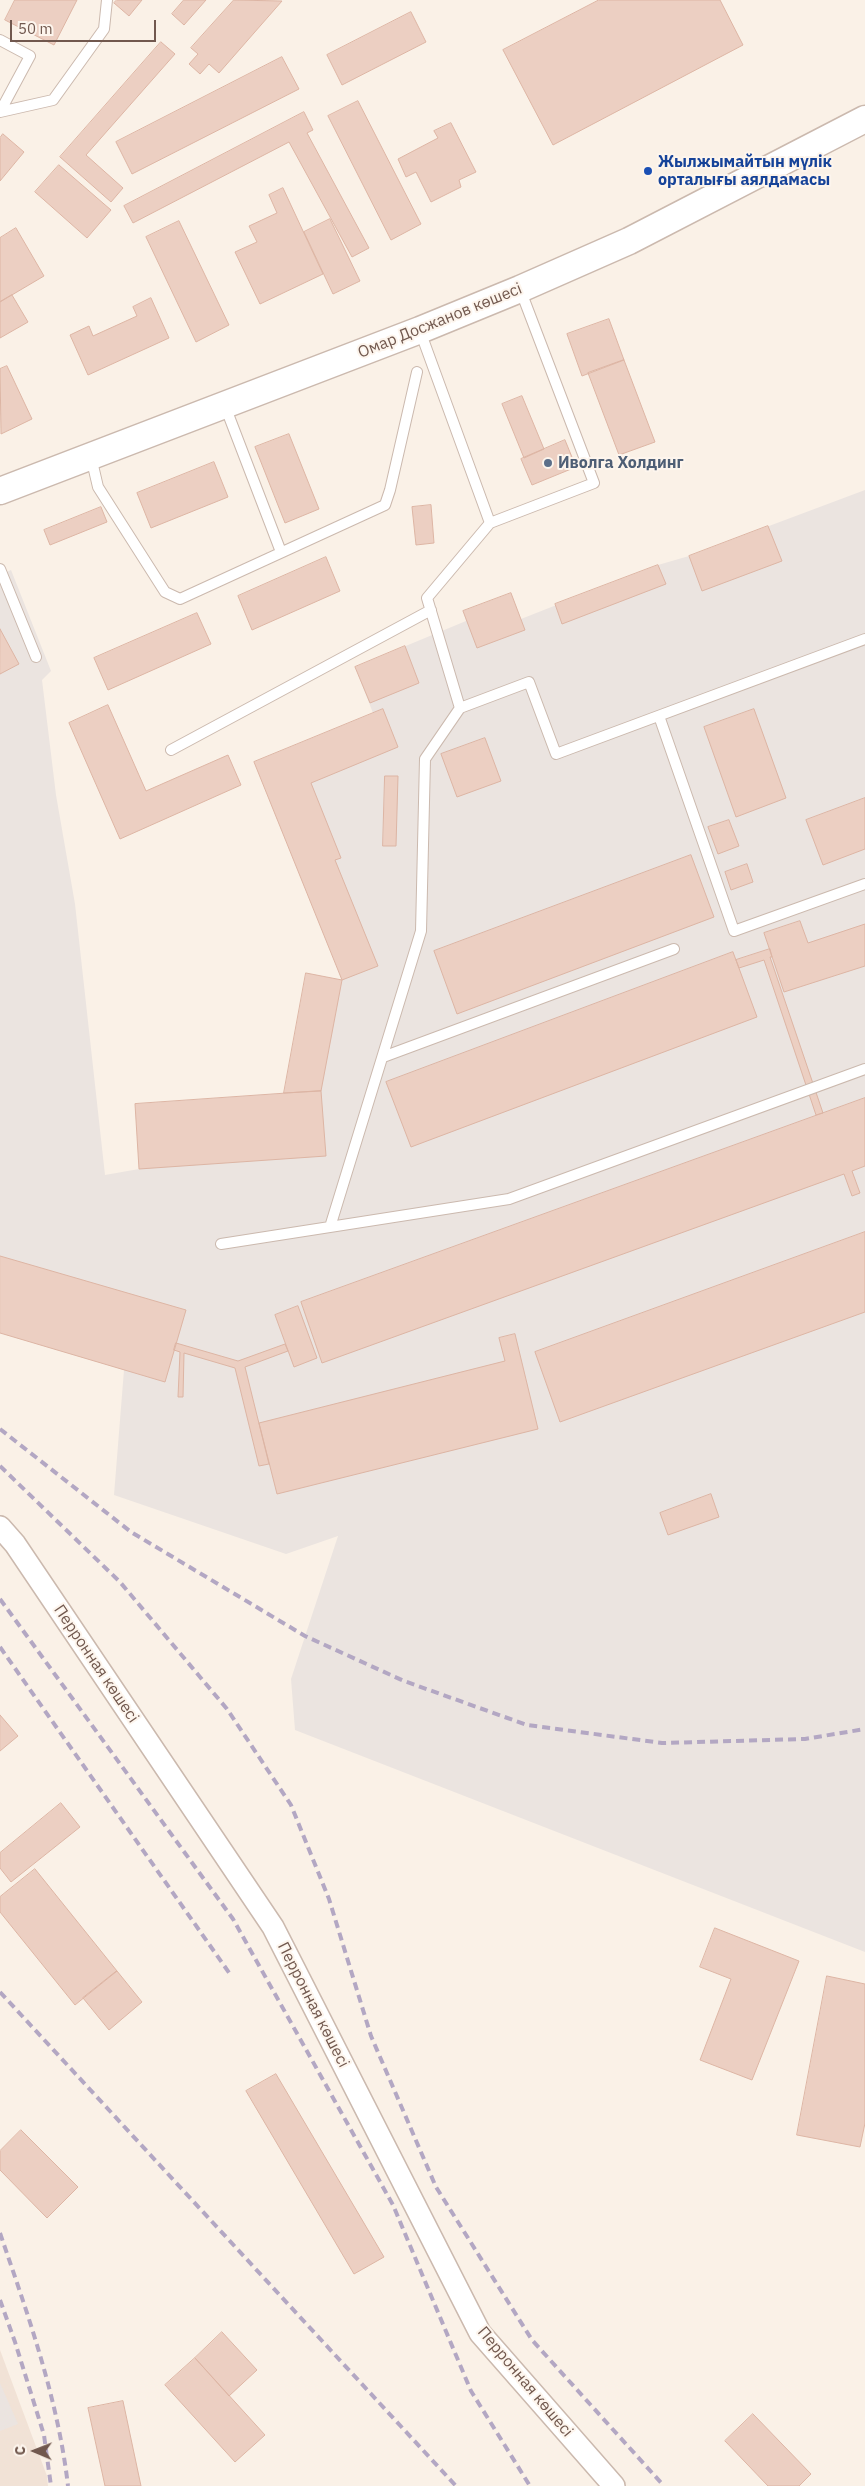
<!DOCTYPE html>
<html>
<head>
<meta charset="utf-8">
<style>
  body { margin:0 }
  #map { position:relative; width:865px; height:2486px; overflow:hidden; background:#faf1e7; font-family:"IBM Plex Sans",sans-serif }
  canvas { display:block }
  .north { position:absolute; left:10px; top:2426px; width:50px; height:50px; -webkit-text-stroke:4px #fdf5ed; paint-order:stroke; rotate:271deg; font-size:14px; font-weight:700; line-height:20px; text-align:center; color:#71584e }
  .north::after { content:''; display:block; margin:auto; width:18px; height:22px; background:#71584e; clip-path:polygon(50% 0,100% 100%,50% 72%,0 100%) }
  .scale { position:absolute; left:10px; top:20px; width:146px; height:22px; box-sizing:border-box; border:2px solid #71584e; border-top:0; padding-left:6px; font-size:15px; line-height:18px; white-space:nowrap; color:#71584e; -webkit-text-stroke:4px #fdf5ed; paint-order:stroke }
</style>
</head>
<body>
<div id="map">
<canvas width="865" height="2486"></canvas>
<div class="north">С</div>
<div class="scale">50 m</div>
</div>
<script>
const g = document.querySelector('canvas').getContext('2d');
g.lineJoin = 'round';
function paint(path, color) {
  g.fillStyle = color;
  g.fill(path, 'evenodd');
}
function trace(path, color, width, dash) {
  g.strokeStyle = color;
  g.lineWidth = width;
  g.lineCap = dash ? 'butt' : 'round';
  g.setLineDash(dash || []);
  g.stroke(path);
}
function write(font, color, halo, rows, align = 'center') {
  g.font = font + ' "IBM Plex Sans",sans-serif';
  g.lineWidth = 4;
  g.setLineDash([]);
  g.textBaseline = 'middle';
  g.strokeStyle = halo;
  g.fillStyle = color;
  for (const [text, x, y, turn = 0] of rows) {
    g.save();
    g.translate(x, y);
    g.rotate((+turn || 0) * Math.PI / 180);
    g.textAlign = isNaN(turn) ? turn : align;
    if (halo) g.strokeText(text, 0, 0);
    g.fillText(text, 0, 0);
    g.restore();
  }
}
paint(new Path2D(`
  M0 2350 47 2476 48 2486H0Z`), '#f1e2d6');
paint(new Path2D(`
  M865 490V1952L295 1730 291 1679 338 1536 286 1554 114 1495 124 1370 0 1333V575L11 570 51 671 42 680 56 795 75 904 105 1175 139 1169 135 1104 284 1093 306 973 342 980 254 762 373 713 355 667 466 621 463 611 511 593 521 619 658 565 689 556Z
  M0 2383 18 2424 0 2431Z`), '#ebe4e0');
const building = new Path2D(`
  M15 0H77L54 45 5 20Z
  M117 0H142L129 16 114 3Z
  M184 0H206L184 25 172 14Z
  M234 0 282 1 219 73 209 64 200 74 189 64 198 54 191 48Z
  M599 0H720L743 45 553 145 503 50Z
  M411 12 426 42 342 85 327 55Z
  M161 42 175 54 86 155 123 188 111 202 60 157Z
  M282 57 299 89 132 174 116 142Z
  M358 101 421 224 391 240 328 116Z
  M304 112 313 130 307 133 369 248 352 257 289 142 133 223 124 206Z
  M451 123 476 172 459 180 461 187 431 202 416 172 406 177 398 159 438 138 434 131Z
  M3 134 24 152 0 181V138Z
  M59 165 111 210 87 238 35 192Z
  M283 188 323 274 260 304 235 252 257 242 249 226 277 213 269 195Z
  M330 219 360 281 333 294 304 232Z
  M179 221 229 325 196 342 146 237Z
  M16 228 44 276 0 302V238Z
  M12 295 28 322 0 338V302Z
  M151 298 169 338 88 375 70 335 89 326 93 336 137 316 133 307Z
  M609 319 624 360 582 376 567 334Z
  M624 360 655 442 619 455 588 373Z
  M7 366 32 419 1 434 0 369Z
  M522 396 544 449 524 458 502 404Z
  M289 434 319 509 285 523 255 447Z
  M565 440 576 467 532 485 521 459Z
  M214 462 228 497 151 528 137 493Z
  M431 505 434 543 416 545 412 507Z
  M101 507 107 522 50 545 44 530Z
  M768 526 782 561 702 591 689 556Z
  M326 557 340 591 252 630 238 596Z
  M658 565 666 584 562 624 555 604Z
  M511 593 525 630 477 648 463 611Z
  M197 613 211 644 108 690 94 658Z
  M0 629 19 664 0 674Z
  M405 646 419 683 370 703 355 667Z
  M108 705 146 791 228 755 241 785 120 839 69 723Z
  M383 709 398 747 311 783 341 858 335 860 378 966 342 980 254 762Z
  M754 709 786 798 736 817 704 727Z
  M485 738 501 781 457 797 441 754Z
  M385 776H398L396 846H383Z
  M865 798V849L823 865 806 820Z
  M729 820 739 846 718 854 708 827Z
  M691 855 714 917 457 1014 434 951Z
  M747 864 753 882 731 890 725 872Z
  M800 921 808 943 865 924V966L784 992 764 933Z
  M770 949 772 957H770L823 1113 816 1115 764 960 739 968 736 960Z
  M733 952 757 1017 411 1147 386 1082Z
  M306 973 342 980 321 1091 284 1093Z
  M321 1091 326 1156 139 1169 135 1104Z
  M865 1098V1166L852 1171 860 1193 852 1196 844 1174 322 1363 301 1302Z
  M865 1232V1312L560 1422 535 1352Z
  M0 1256 186 1310 165 1382 0 1333Z
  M298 1306 317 1358 294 1367 275 1315Z
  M515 1334 538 1429 277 1494 259 1423 505 1361 499 1338Z
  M176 1343 238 1361 285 1344 288 1351 245 1367 269 1464 259 1466 235 1368 184 1353 183 1397H178L180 1352 174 1350Z
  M711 1494 719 1517 668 1535 660 1513Z
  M0 1715 18 1736 0 1751Z
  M61 1803 80 1827 11 1882 0 1868V1853Z
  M35 1869 117 1971 75 2005 0 1912V1897Z
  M715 1928 799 1961 752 2080 700 2060 731 1979 700 1967Z
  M117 1971 142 2002 109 2030 83 1998Z
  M827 1976 865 1984V2123L860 2147 797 2135Z
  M276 2074 384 2257 354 2274 246 2091Z
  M21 2130 78 2187 47 2218 0 2170V2151Z
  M222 2332 257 2370 229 2396 195 2358Z
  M195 2358 265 2435 235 2462 165 2385Z
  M123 2401 141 2486H105L88 2408Z
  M753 2414 811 2474 799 2486H768L725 2441Z`);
paint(building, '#eccfc2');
trace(building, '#ddb5a4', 1);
const service = new Path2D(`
  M0 40 30 56 1 110
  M0 112 53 100 104 29 107 0
  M225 406 281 552
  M91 457 98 487 165 592 180 599 385 505 390 490 417 372
  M490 523 594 483 520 289
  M0 569 36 657
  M460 708 529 682 556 754 865 639
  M659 716 734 931 865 884
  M171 750 431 610
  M383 1057 674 949
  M330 1227 421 931 425 759 460 708 427 598 490 523 420 331
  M221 1244 509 1199 865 1069`);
const minor = new Path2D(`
  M0 1527 15 1544 273 1927 480 2333 614 2486`);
const tertiary = new Path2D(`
  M0 491 420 330 520 289 629 241 865 119`);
trace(service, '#cbb9ae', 12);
trace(minor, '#cbb9ae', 24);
trace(tertiary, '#cbb9ae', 29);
trace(service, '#fff', 10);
trace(minor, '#fff', 21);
trace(tertiary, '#fff', 26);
trace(new Path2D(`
  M0 1429 131 1532 305 1636 404 1681 527 1725 662 1743 805 1739 865 1729
  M0 1466 120 1582 227 1709 291 1805 329 1899 371 2036 436 2187 532 2340 664 2486
  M0 1599 233 1919 393 2205 471 2391 530 2486
  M0 1647 230 1974
  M0 1992 456 2486
  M0 2233C28 2315 58 2399 68 2486
  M0 2300 15 2342 44 2435 51 2486`), '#b3a7c3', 4, [8, 5]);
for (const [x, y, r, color] of [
  [648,171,5,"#1a4fb4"],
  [548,463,5,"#5c6f8a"]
]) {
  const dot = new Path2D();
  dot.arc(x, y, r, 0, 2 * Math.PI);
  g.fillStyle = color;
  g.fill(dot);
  trace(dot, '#fdf5ed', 2);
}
write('bold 16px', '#164399', '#fdf5ed', [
  ["Жылжымайтын мүлік",658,162],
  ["орталығы аялдамасы",658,180]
], 'left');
write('16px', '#71584e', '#fdf5ed', [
  ["Омар Досжанов көшесі",440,321,-22],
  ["Перронная көшесі",96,1664,56],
  ["Перронная көшесі",313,2005,63],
  ["Перронная көшесі",525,2382,50]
]);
write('bold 16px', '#4e5e75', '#fdf5ed', [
  ["Иволга Холдинг",558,463]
], 'left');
</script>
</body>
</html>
